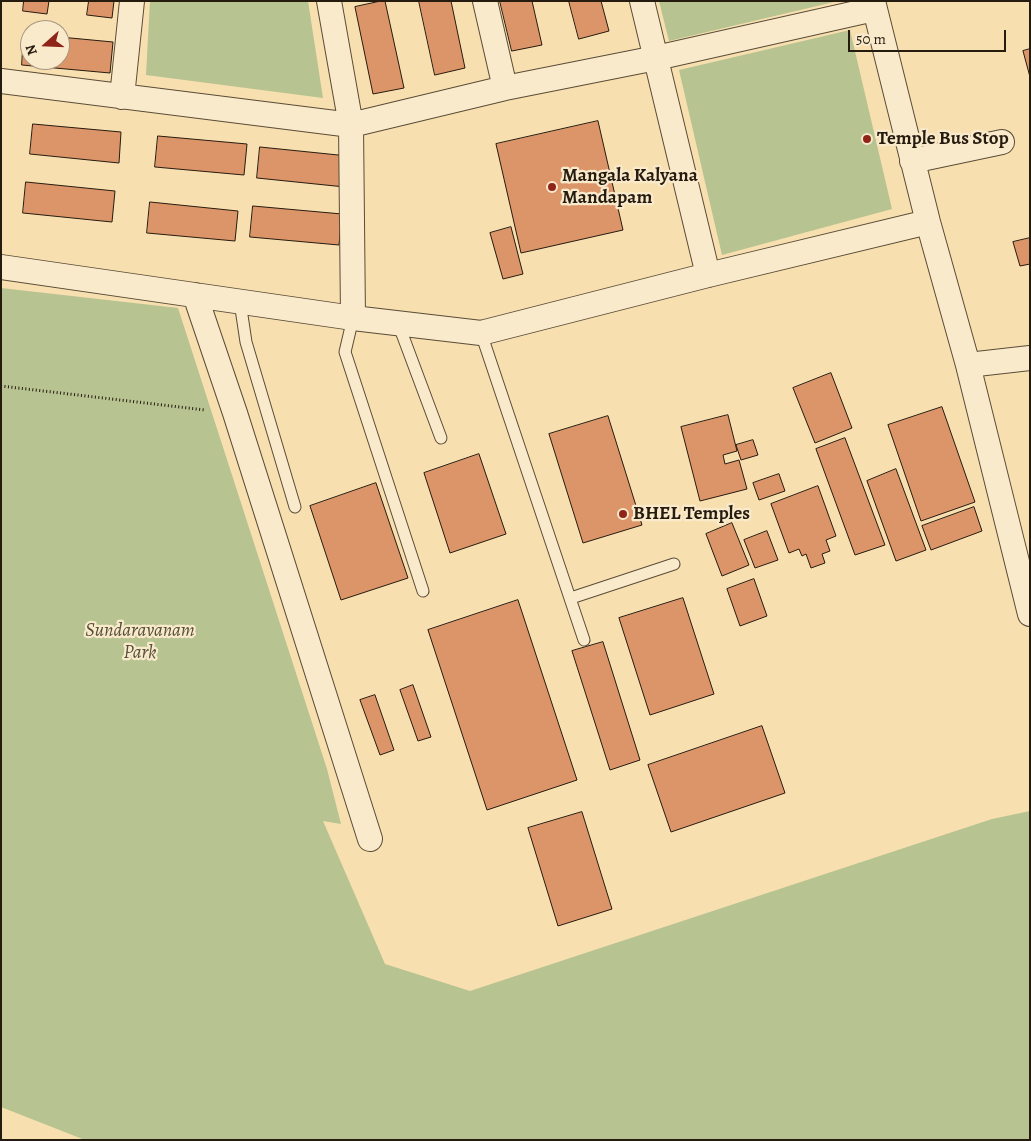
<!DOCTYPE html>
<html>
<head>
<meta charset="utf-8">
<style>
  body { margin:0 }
  #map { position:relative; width:1031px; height:1141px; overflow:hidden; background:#f7dfb0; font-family:Alegreya,serif }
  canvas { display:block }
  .frame { position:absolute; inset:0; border:2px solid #261b0f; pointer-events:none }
  .north { position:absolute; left:20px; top:20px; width:50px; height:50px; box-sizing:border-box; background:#faeacc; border:1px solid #a59780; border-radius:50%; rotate:250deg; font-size:14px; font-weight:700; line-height:20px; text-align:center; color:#261b0f }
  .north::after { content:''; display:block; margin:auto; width:18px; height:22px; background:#8f2418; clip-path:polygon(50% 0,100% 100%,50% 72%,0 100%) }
  .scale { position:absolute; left:848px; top:30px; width:158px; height:22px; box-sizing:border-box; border:2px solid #261b0f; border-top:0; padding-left:6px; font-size:15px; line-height:18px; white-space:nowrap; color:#261b0f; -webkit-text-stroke:4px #faeacc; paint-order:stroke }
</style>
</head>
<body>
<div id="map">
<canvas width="1031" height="1141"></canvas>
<div class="frame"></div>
<div class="north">N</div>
<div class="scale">50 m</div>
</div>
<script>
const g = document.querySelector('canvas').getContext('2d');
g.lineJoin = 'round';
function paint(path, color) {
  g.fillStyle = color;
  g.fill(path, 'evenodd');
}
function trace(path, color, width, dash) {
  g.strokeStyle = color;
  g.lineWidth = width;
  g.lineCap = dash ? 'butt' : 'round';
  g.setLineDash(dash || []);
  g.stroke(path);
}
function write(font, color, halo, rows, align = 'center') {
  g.font = font + ' Alegreya,serif';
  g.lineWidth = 4.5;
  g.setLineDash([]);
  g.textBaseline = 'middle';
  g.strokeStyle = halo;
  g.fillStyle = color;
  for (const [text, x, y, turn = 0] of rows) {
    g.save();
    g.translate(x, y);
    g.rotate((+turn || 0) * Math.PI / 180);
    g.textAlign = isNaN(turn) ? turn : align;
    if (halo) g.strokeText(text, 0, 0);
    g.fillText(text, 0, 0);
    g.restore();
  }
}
paint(new Path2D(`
  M150 1H308L323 98 146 75Z
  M659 1H834V2L669 41Z
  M850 30 892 209 722 255 679 70Z
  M1 288 178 308 327 769 341 824 323 821 385 964 470 991 992 819 1030 811V1140H85L1 1107Z`), '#b7c390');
const building = new Path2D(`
  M24 1H49L47 14 23 11Z
  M89 1H114L112 18 87 15Z
  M381 1H385L404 88 373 94 355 7Z
  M419 1H451L465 68 435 75Z
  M500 1H532L542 45 512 51Z
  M569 1H601L609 31 579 39Z
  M24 34H30V60H60V37L113 42 110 73 22 65Z
  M1030 49V77L1023 51Z
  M598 121 623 230 521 253 496 144Z
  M33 124 121 132 119 163 30 154Z
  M158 136 247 144 244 175 155 167Z
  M260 147 348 156 345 187 257 178Z
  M26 182 115 191 112 222 23 213Z
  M150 202 238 211 235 241 147 233Z
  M253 206 342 214 339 245 250 237Z
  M511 227 523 274 503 279 490 233Z
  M1030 238V264L1020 266 1013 242Z
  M831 373 852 428 815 443 793 388Z
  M942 407 975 502 921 521 888 425Z
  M728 415 737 451 723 455 725 464 739 460 747 489 700 501 681 427Z
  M608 416 642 525 583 543 549 434Z
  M845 438 885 545 855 555 816 449Z
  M753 440 758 455 741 460 736 445Z
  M479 454 506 534 450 553 424 473Z
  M896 469 926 550 896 561 867 481Z
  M779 474 785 491 759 500 753 483Z
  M376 483 408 578 341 600 310 506Z
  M818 486 836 536 826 540 830 551 822 554 825 563 811 568 806 554 802 556 799 549 789 553 771 504Z
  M974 507 982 531 931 550 922 526Z
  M732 523 749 565 722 576 706 534Z
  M767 531 778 560 755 568 744 540Z
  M754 579 767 616 740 626 727 589Z
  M683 598 714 694 650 715 619 618Z
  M518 600 577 780 487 810 428 630Z
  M603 642 640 760 610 770 572 651Z
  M413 685 431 737 418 741 400 690Z
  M375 695 394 750 380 755 360 700Z
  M762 726 785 793 671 832 648 765Z
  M582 812 612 909 558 926 528 828Z`);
paint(building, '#dc9469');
trace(building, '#261b0f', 1);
const service = new Path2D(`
  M240 302 246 342 295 507
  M353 318 345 352 423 591
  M398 323 441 438
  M481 333 584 640
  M571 598 674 564`);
const minor = new Path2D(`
  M329 1 351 125 353 318
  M485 1 505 88
  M642 1 708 275
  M873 1 928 222 968 365 1030 614
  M1 81 351 125 505 88 656 58 874 9
  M122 97 132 1
  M912 161 1002 142
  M1 267 353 318 481 333 708 275 928 222
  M195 295 235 413 370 839
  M968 365 1030 358`);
trace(service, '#5a4c37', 13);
trace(minor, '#5a4c37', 26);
trace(new Path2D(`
  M1 386 205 410`), '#261b0f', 3, [1, 2.5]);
trace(service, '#faeacc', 11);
trace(minor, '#faeacc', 24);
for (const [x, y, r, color] of [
  [867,139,5,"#8f2418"],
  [552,187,5,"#8f2418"],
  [623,514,5,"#8f2418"]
]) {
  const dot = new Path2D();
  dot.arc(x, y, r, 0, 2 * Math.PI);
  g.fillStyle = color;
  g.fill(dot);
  trace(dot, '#faeacc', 2);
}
write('bold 19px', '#261b0f', '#faeacc', [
  ["Temple Bus Stop",877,139],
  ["Mangala Kalyana",562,176],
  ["Mandapam",562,198],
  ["BHEL Temples",633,514]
], 'left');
write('italic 19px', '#524d36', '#faeacc', [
  ["Sundaravanam",140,631],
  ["Park",140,653]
]);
</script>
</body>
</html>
